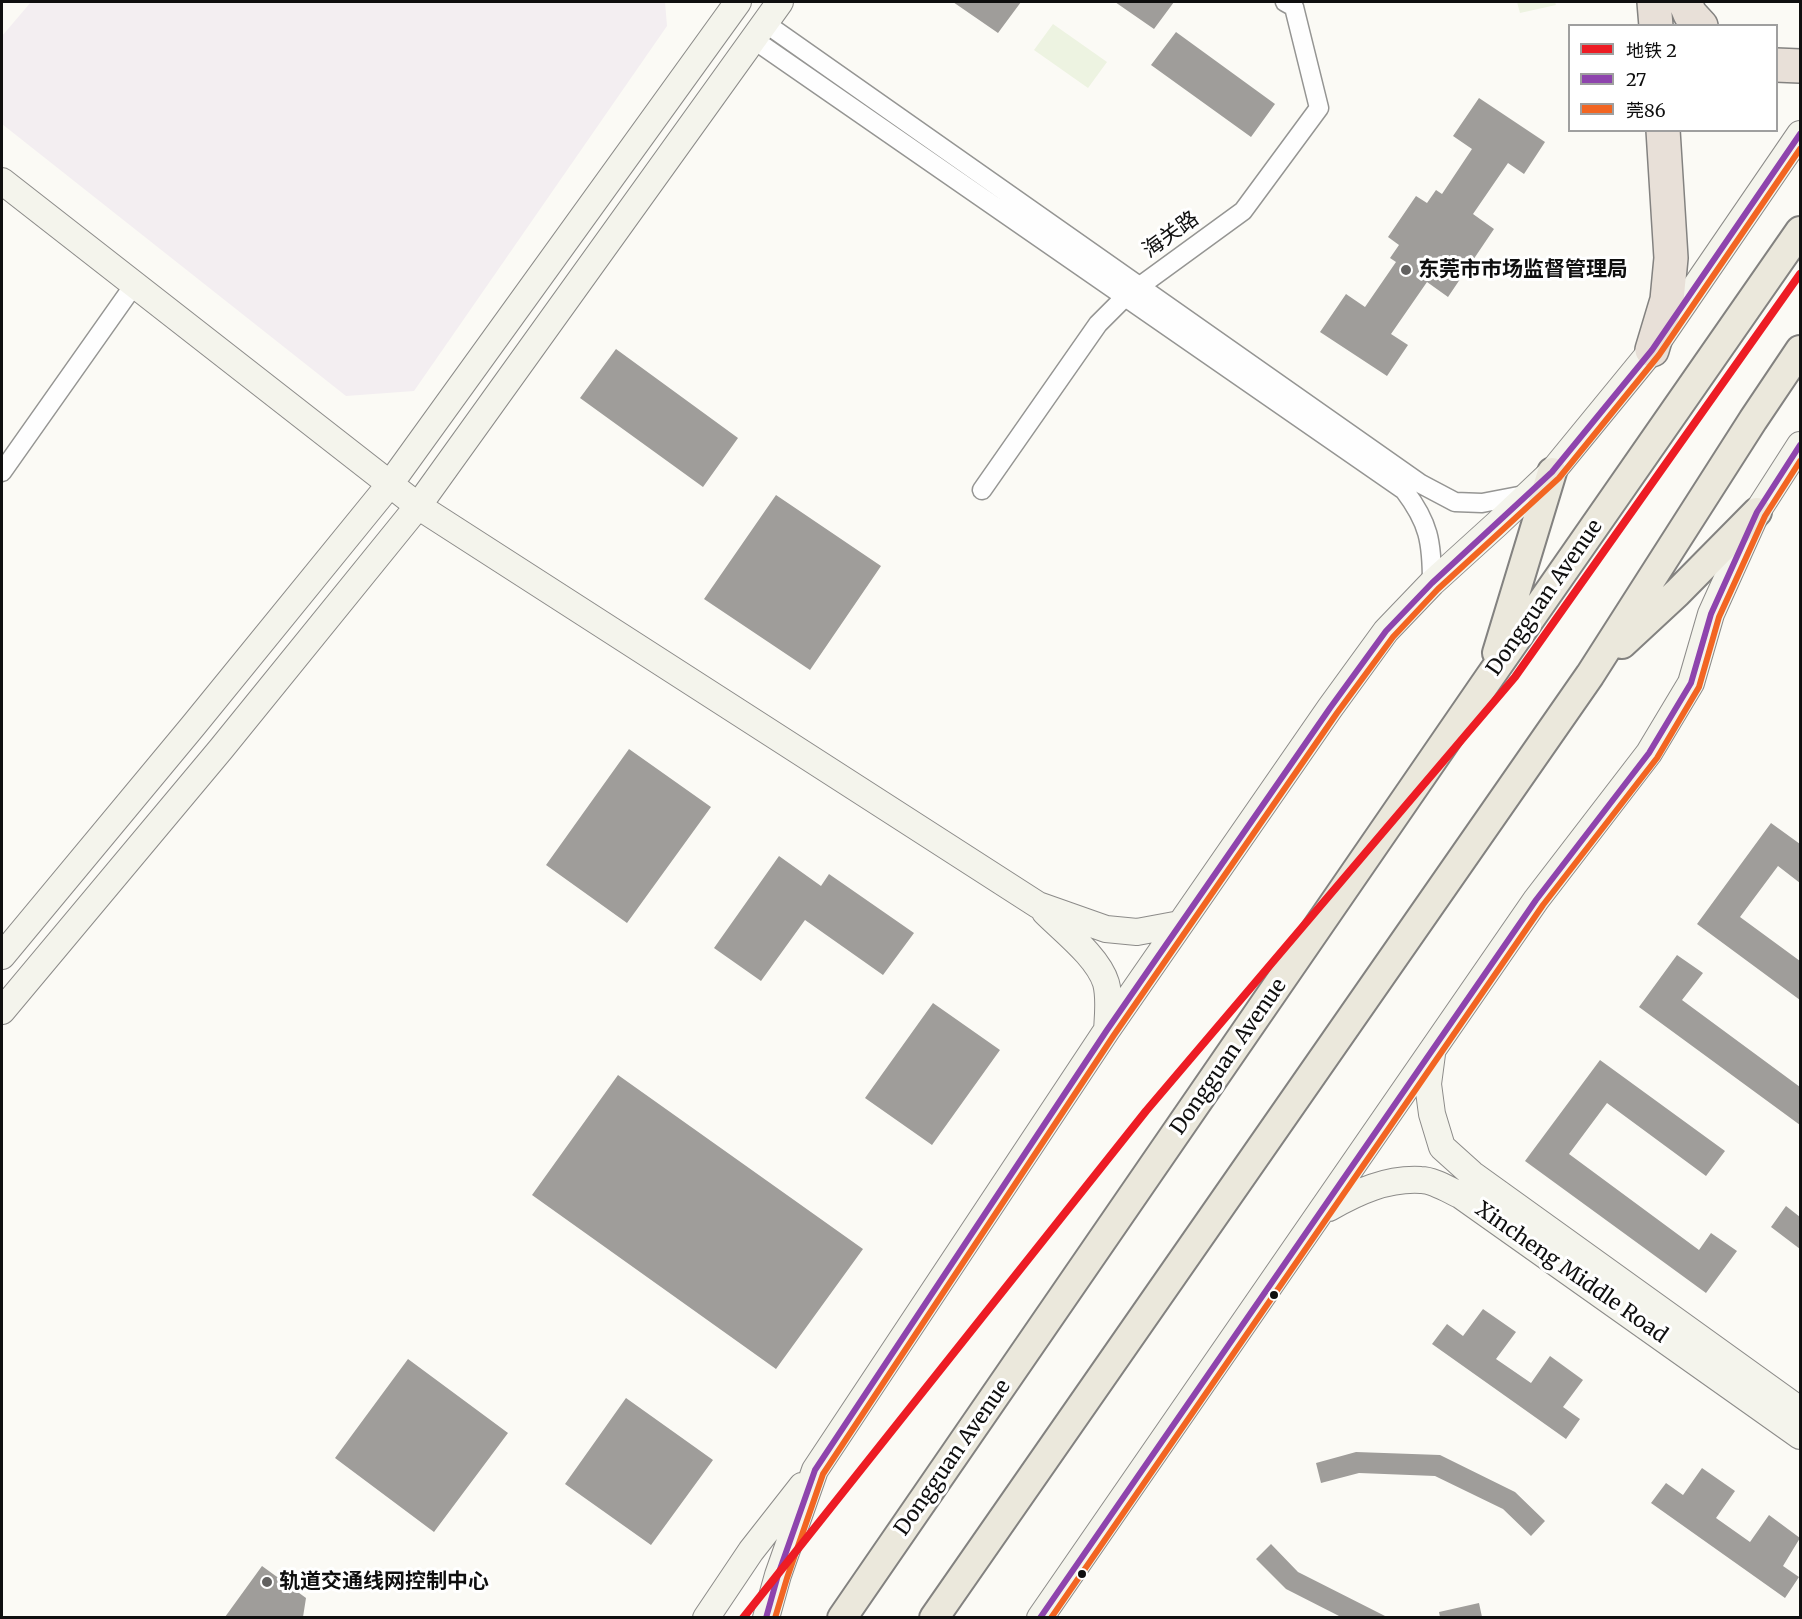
<!DOCTYPE html>
<html>
<head>
<meta charset="utf-8">
<style>
  body { margin:0 }
  #map { position:relative; width:1802px; height:1619px; overflow:hidden; background:#fbfaf5; font-family:Merriweather,"Noto Sans SC",serif }
  canvas { display:block }
  .frame { position:absolute; inset:0; border:3px solid #0f0f0f; pointer-events:none }
  .legend { position:absolute; left:1568px; top:24px; width:210px; height:108px; box-sizing:border-box; background:#fff; border:2px solid #9f9f9f; margin:0; padding:8px 10px; list-style:none; font-size:18px; color:#0f0f0f }
  .legend li { display:flex; align-items:center; gap:12px; height:30px }
  .legend b { width:30px; border:2px solid #9f9f9f }
</style>
</head>
<body>
<div id="map">
<canvas width="1802" height="1619"></canvas>
<div class="frame"></div>
<ul class="legend">
<li><b style="height:8px;background:#ed1c24"></b>地铁 2</li>
<li><b style="height:8px;background:#8e44ad"></b>27</li>
<li><b style="height:8px;background:#f26522"></b>莞86</li>
</ul>
</div>
<script>
const g = document.querySelector('canvas').getContext('2d');
g.lineJoin = 'round';
function paint(path, color) {
  g.fillStyle = color;
  g.fill(path, 'evenodd');
}
function trace(path, color, width, dash) {
  g.strokeStyle = color;
  g.lineWidth = width;
  g.lineCap = dash ? 'butt' : 'round';
  g.setLineDash(dash || []);
  g.stroke(path);
}
function write(font, color, halo, rows, align = 'center') {
  g.font = font + ' Merriweather,"Noto Sans SC",serif';
  g.lineWidth = 6;
  g.setLineDash([]);
  g.textBaseline = 'middle';
  g.strokeStyle = halo;
  g.fillStyle = color;
  for (const [text, x, y, turn = 0] of rows) {
    g.save();
    g.translate(x, y);
    g.rotate((+turn || 0) * Math.PI / 180);
    g.textAlign = isNaN(turn) ? turn : align;
    if (halo) g.strokeText(text, 0, 0);
    g.fillText(text, 0, 0);
    g.restore();
  }
}
paint(new Path2D(`
  M31 2H665L667 26 414 391 346 396 2 124V36Z`), '#f3eef1');
paint(new Path2D(`
  M1517 2H1555L1556 5 1520 13Z
  M1053 24 1107 62 1088 88 1034 50Z`), '#edf3e1');
paint(new Path2D(`
  M953 2H1021L998 33Z
  M1115 2H1174L1154 29Z
  M1176 32 1275 104 1251 137 1151 65Z
  M1479 98 1545 142 1524 174 1508 163 1473 214 1494 229 1448 297 1427 282 1391 334 1408 345 1387 376 1320 332 1346 294 1365 307 1396 262 1390 258 1399 245 1388 237 1416 196 1427 203 1436 190 1442 194 1472 149 1453 136Z
  M616 349 738 438 703 487 580 398Z
  M776 495 881 566 810 670 704 599Z
  M629 749 711 807 627 923 546 865Z
  M1771 823 1800 844V883L1778 866 1740 917 1800 961V1000L1697 924Z
  M779 856 821 886 829 874 914 933 883 975 805 920 761 981 714 948Z
  M1677 955 1703 973 1682 1000 1800 1087V1125L1639 1007Z
  M933 1003 1000 1050 932 1145 865 1098Z
  M1600 1060 1725 1151 1706 1176 1607 1103 1569 1154 1699 1250 1711 1233 1737 1251 1706 1293 1525 1161Z
  M618 1075 863 1249 776 1369 532 1195Z
  M1786 1206 1800 1217V1249L1771 1227Z
  M1483 1309 1516 1332 1496 1359 1531 1383 1550 1356 1583 1380 1563 1407 1580 1419 1566 1439 1432 1344 1447 1324 1463 1336Z
  M408 1359 508 1433 434 1532 335 1458Z
  M626 1398 713 1460 651 1545 565 1484Z
  M1356 1452 1440 1455 1515 1492 1545 1521 1531 1536 1503 1509 1435 1476 1359 1473 1321 1483 1316 1463Z
  M1702 1468 1735 1491 1716 1518 1750 1542 1769 1515 1800 1538 1783 1566 1799 1577 1785 1598 1651 1503 1666 1483 1683 1495Z
  M1271 1544 1298 1572 1387 1617H1341L1286 1589 1256 1559Z
  M262 1566 306 1598 303 1617H225Z
  M1479 1603 1482 1617H1440L1439 1612Z`), '#9f9d9a');
const street = new Path2D(`
  M765 23 1421 484 1455 502 1482 503 1529 494
  M753 39 1404 490C1429 523 1432 542 1432 583
  M2 472 134 285
  M982 490 1098 324 1125 297 1243 211 1319 108 1294 7 1285 2`);
const secondary = new Path2D(`
  M2 181 418 506 1038 905 1106 929 1137 932 1180 924
  M1045 912C1064 931 1098 957 1106 983 1110 998 1108 1015 1107 1030
  M2 956 193 726 390 484 738 2
  M2 1011 221 749 418 506 780 2
  M1432 1054 1428 1084 1432 1114 1442 1147 1472 1174 1800 1410
  M1329 1208C1357 1192 1387 1178 1421 1180 1433 1180 1449 1190 1460 1195L1800 1436
  M706 1618 751 1551 802 1486
  M766 1618 778 1575 815 1470 1107 1030 1330 708 1386 631 1432 583 1497 524 1552 472 1652 350 1800 134
  M1040 1618 1536 900 1649 753 1691 683 1711 614 1757 512 1800 445`);
const primary = new Path2D(`
  M1622 644 1677 593 1757 512
  M1497 653 1552 472
  M842 1618 1489 678 1800 231
  M934 1618 1590 675 1753 420 1800 350`);
const highway = new Path2D(`
  M1654 2 1656 26
  M1685 2 1690 14 1701 26
  M1776 65 1800 66
  M1652 350 1667 300 1671 258 1663 130`);
trace(street, '#959593', 21);
trace(secondary, '#8c8b89', 28);
trace(primary, '#838280', 32);
trace(highway, '#838280', 36);
trace(street, '#fefefe', 18);
trace(secondary, '#f4f4ec', 26);
trace(primary, '#ebe8dc', 28);
trace(highway, '#e8e0d8', 33);
trace(new Path2D(`
  M766 1618 778 1575 815 1470 1107 1030 1330 708 1386 631 1432 583 1552 472 1652 350 1800 134
  M1040 1618 1536 900 1649 753 1691 683 1711 614 1757 512 1800 445`), '#8e44ad', 6);
trace(new Path2D(`
  M775 1618 787 1578 823 1474 1114 1035 1337 713 1393 637 1438 589 1559 478 1659 355 1800 149
  M1051 1618 1543 905 1657 758 1699 687 1719 617 1765 516 1800 461`), '#f26522', 6);
trace(new Path2D(`
  M743 1618 1146 1111 1515 677 1800 274`), '#ed1c24', 8);
for (const [x, y, r, color] of [
  [1406,270,6,"#626160"],
  [1274,1295,5,"#0f0f0f"],
  [1082,1574,5,"#0f0f0f"],
  [267,1582,6,"#626160"]
]) {
  const dot = new Path2D();
  dot.arc(x, y, r, 0, 2 * Math.PI);
  g.fillStyle = color;
  g.fill(dot);
  trace(dot, '#fff', 2);
}
write('21px', '#0f0f0f', '#fff', [
  ["海关路",1171,235,-36],
  ["Dongguan Avenue",1545,598,-55],
  ["Dongguan Avenue",1229,1057,-55],
  ["Xincheng Middle Road",1571,1273,35],
  ["Dongguan Avenue",953,1458,-55]
]);
write('bold 21px', '#0f0f0f', '#fff', [
  ["东莞市市场监督管理局",1418,270],
  ["轨道交通线网控制中心",279,1582]
], 'left');
</script>
</body>
</html>
